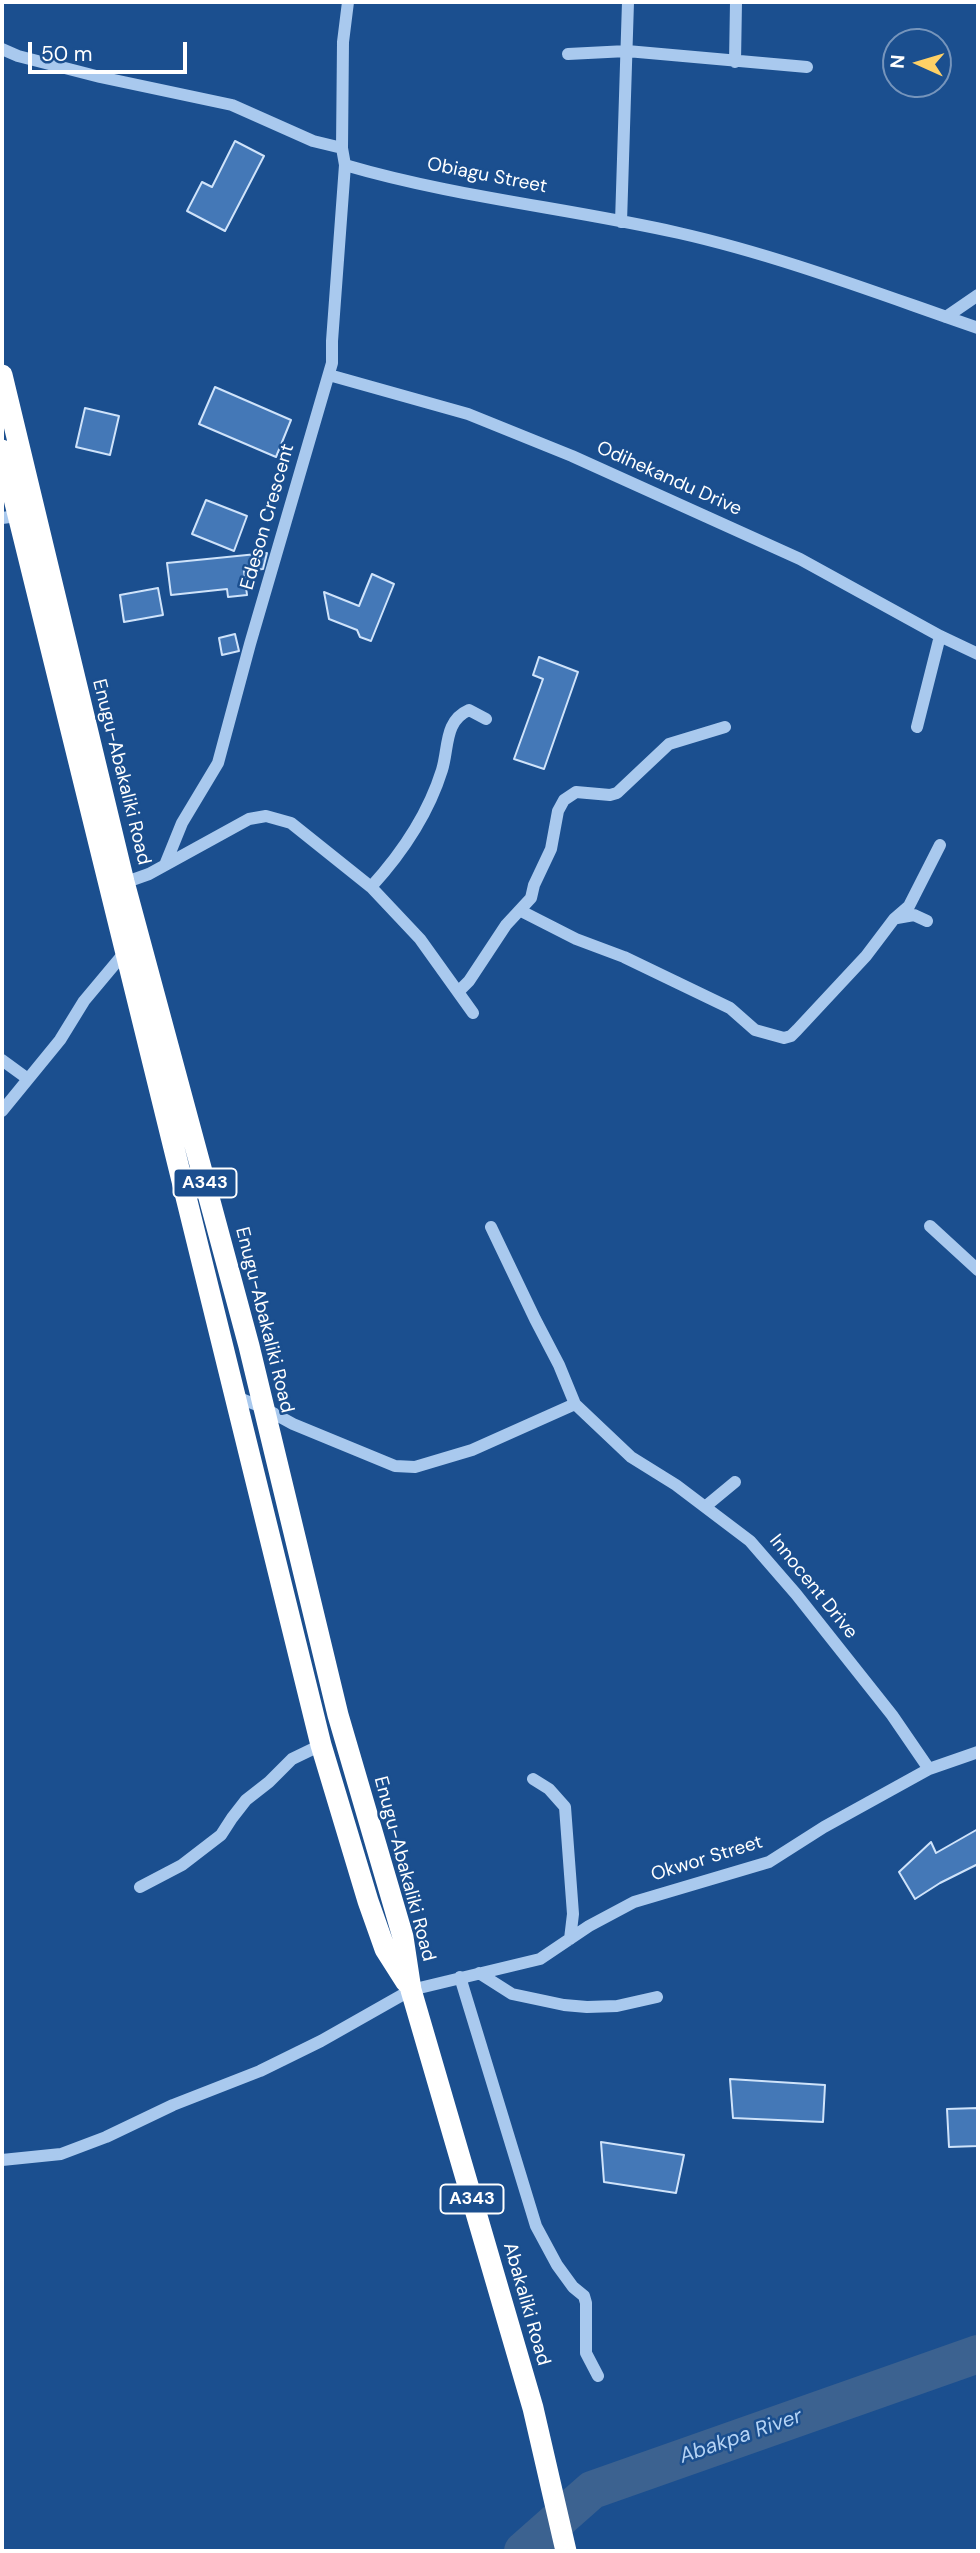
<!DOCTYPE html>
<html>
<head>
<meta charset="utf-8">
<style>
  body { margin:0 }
  #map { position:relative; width:980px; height:2553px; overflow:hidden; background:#1b4f8f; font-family:"DM Sans",sans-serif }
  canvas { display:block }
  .frame { position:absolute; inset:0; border:4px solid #fff; pointer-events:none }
  .north { position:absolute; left:882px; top:28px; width:70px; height:70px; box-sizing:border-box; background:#1b4f8f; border:2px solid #7695bc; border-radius:50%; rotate:274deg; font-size:19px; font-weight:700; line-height:28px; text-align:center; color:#fff }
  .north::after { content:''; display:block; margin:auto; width:24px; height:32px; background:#ffd166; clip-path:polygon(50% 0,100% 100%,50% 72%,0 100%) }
  .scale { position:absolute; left:28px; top:42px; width:159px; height:32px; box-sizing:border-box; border:4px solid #fff; border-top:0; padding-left:9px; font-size:21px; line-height:24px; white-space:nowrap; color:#fff; -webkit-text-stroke:5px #1b4f8f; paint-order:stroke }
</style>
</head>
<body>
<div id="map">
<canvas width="980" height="2553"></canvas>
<div class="frame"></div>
<div class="north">N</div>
<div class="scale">50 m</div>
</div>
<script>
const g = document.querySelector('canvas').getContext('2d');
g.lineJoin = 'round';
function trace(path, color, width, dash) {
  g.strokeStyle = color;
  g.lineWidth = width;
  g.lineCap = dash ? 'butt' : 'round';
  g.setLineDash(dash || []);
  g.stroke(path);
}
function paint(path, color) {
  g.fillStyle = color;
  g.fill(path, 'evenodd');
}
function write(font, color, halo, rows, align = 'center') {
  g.font = font + ' "DM Sans",sans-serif';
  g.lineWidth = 5;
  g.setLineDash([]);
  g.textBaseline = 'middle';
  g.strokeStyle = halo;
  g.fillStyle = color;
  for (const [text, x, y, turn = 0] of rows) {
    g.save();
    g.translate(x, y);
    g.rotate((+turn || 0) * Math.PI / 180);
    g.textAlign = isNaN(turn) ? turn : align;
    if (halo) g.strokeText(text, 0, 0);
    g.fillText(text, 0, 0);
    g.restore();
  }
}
trace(new Path2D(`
  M523 2551 592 2490 978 2354`), '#3c6290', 38);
const building = new Path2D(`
  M235 141 264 156 225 231 187 211 202 182 212 187Z
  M215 387 291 420 276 457 199 424Z
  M85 408 119 416 110 455 76 447Z
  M206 500 247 516 234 551 192 534Z
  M267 553 263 569 244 571 247 595 228 597 227 589 171 595 167 563Z
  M372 574 394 584 371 641 360 637 357 630 329 619 324 592 359 606Z
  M158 588 163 615 124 622 120 595Z
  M235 634 239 651 222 655 219 638Z
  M539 657 578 672 544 769 514 759 543 679 533 675Z
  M978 1829V1864L940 1883 915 1899 899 1872 931 1842 936 1853Z
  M730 2079 825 2085 823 2122 733 2118Z
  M978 2108V2146L949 2147 947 2109Z
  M601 2142 684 2155 676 2193 604 2182Z`);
paint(building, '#4478b7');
trace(building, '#cfe3fa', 2);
trace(new Path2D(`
  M2 49 18 56 100 77 232 105 313 141 342 148 345 165C454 197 568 208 679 233 781 256 879 294 978 328
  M568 54 627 51 807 67
  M735 62 736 2
  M342 148 343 42 348 2
  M621 222 628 2
  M946 317 978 295
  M329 375 468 414 572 456 800 559 940 636 978 654
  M2 518 17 516
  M917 727 940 636
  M165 865 182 823 218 763 250 644 332 363V341L345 165
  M118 885 149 874 249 819 266 816 291 823 371 887 420 939 473 1013
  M371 887C402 853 428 815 442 770 449 747 444 721 469 710L486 719
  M521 911 576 939 624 957 730 1008 755 1030 784 1038 791 1036 797 1030 866 956 894 919 909 906 940 845
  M897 918 914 915 927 921
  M459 991 469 981 506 925 531 898 534 885 551 849 558 811 564 800 576 792 610 795 617 793 669 744 725 727
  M2 1060 28 1079
  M2 1111 60 1040 84 1001 125 952
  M930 1226 978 1270
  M491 1227 535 1319 559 1365 575 1404 631 1457 676 1485 750 1541 796 1594 892 1715 929 1769
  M234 1396 262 1407 293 1424 395 1466 415 1467 472 1450 575 1404
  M706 1506 735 1482
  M533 1779 549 1789 565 1807 573 1914 570 1939
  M140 1887 182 1865 221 1835 232 1818 246 1800 269 1782 292 1759 321 1745
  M479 1973 512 1994 564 2005 587 2007 617 2006 657 1997
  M460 1977 536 2226 557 2265 573 2287 584 2296 586 2303V2353L598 2376
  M2 2160 61 2154 106 2137 173 2105 260 2071 321 2041 411 1990 540 1959 589 1926 634 1902 769 1862 824 1827 929 1769 978 1752`), '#a9c9ee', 12);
trace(new Path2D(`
  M2 375 124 882 249 1346 338 1715 403 1937 411 1990 533 2408 566 2551
  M2 450 321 1745 368 1901 385 1949 406 1982`), '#fff', 21);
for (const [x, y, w] of [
  [205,1183,63],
  [472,2199,63]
]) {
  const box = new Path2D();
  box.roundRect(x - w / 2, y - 14.5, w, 29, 5);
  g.fillStyle = '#1b4f8f';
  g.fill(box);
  trace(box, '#fff', 2);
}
write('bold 18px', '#fff', null, [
  ["A343",205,1183],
  ["A343",472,2199]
]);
write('19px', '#fff', '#1b4f8f', [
  ["Obiagu Street",487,176,11],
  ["Odihekandu Drive",669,479,24],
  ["Edeson Crescent",268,517,-74],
  ["Enugu-Abakaliki Road",121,772,76],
  ["Enugu-Abakaliki Road",264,1320,76],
  ["Innocent Drive",813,1587,51],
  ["Okwor Street",707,1859,-17],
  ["Enugu-Abakaliki Road",404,1869,75],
  ["Abakaliki Road",526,2304,74]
]);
write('italic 21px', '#b5d3f5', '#1b4f8f', [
  ["Abakpa River",741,2437,-19]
]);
</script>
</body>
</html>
